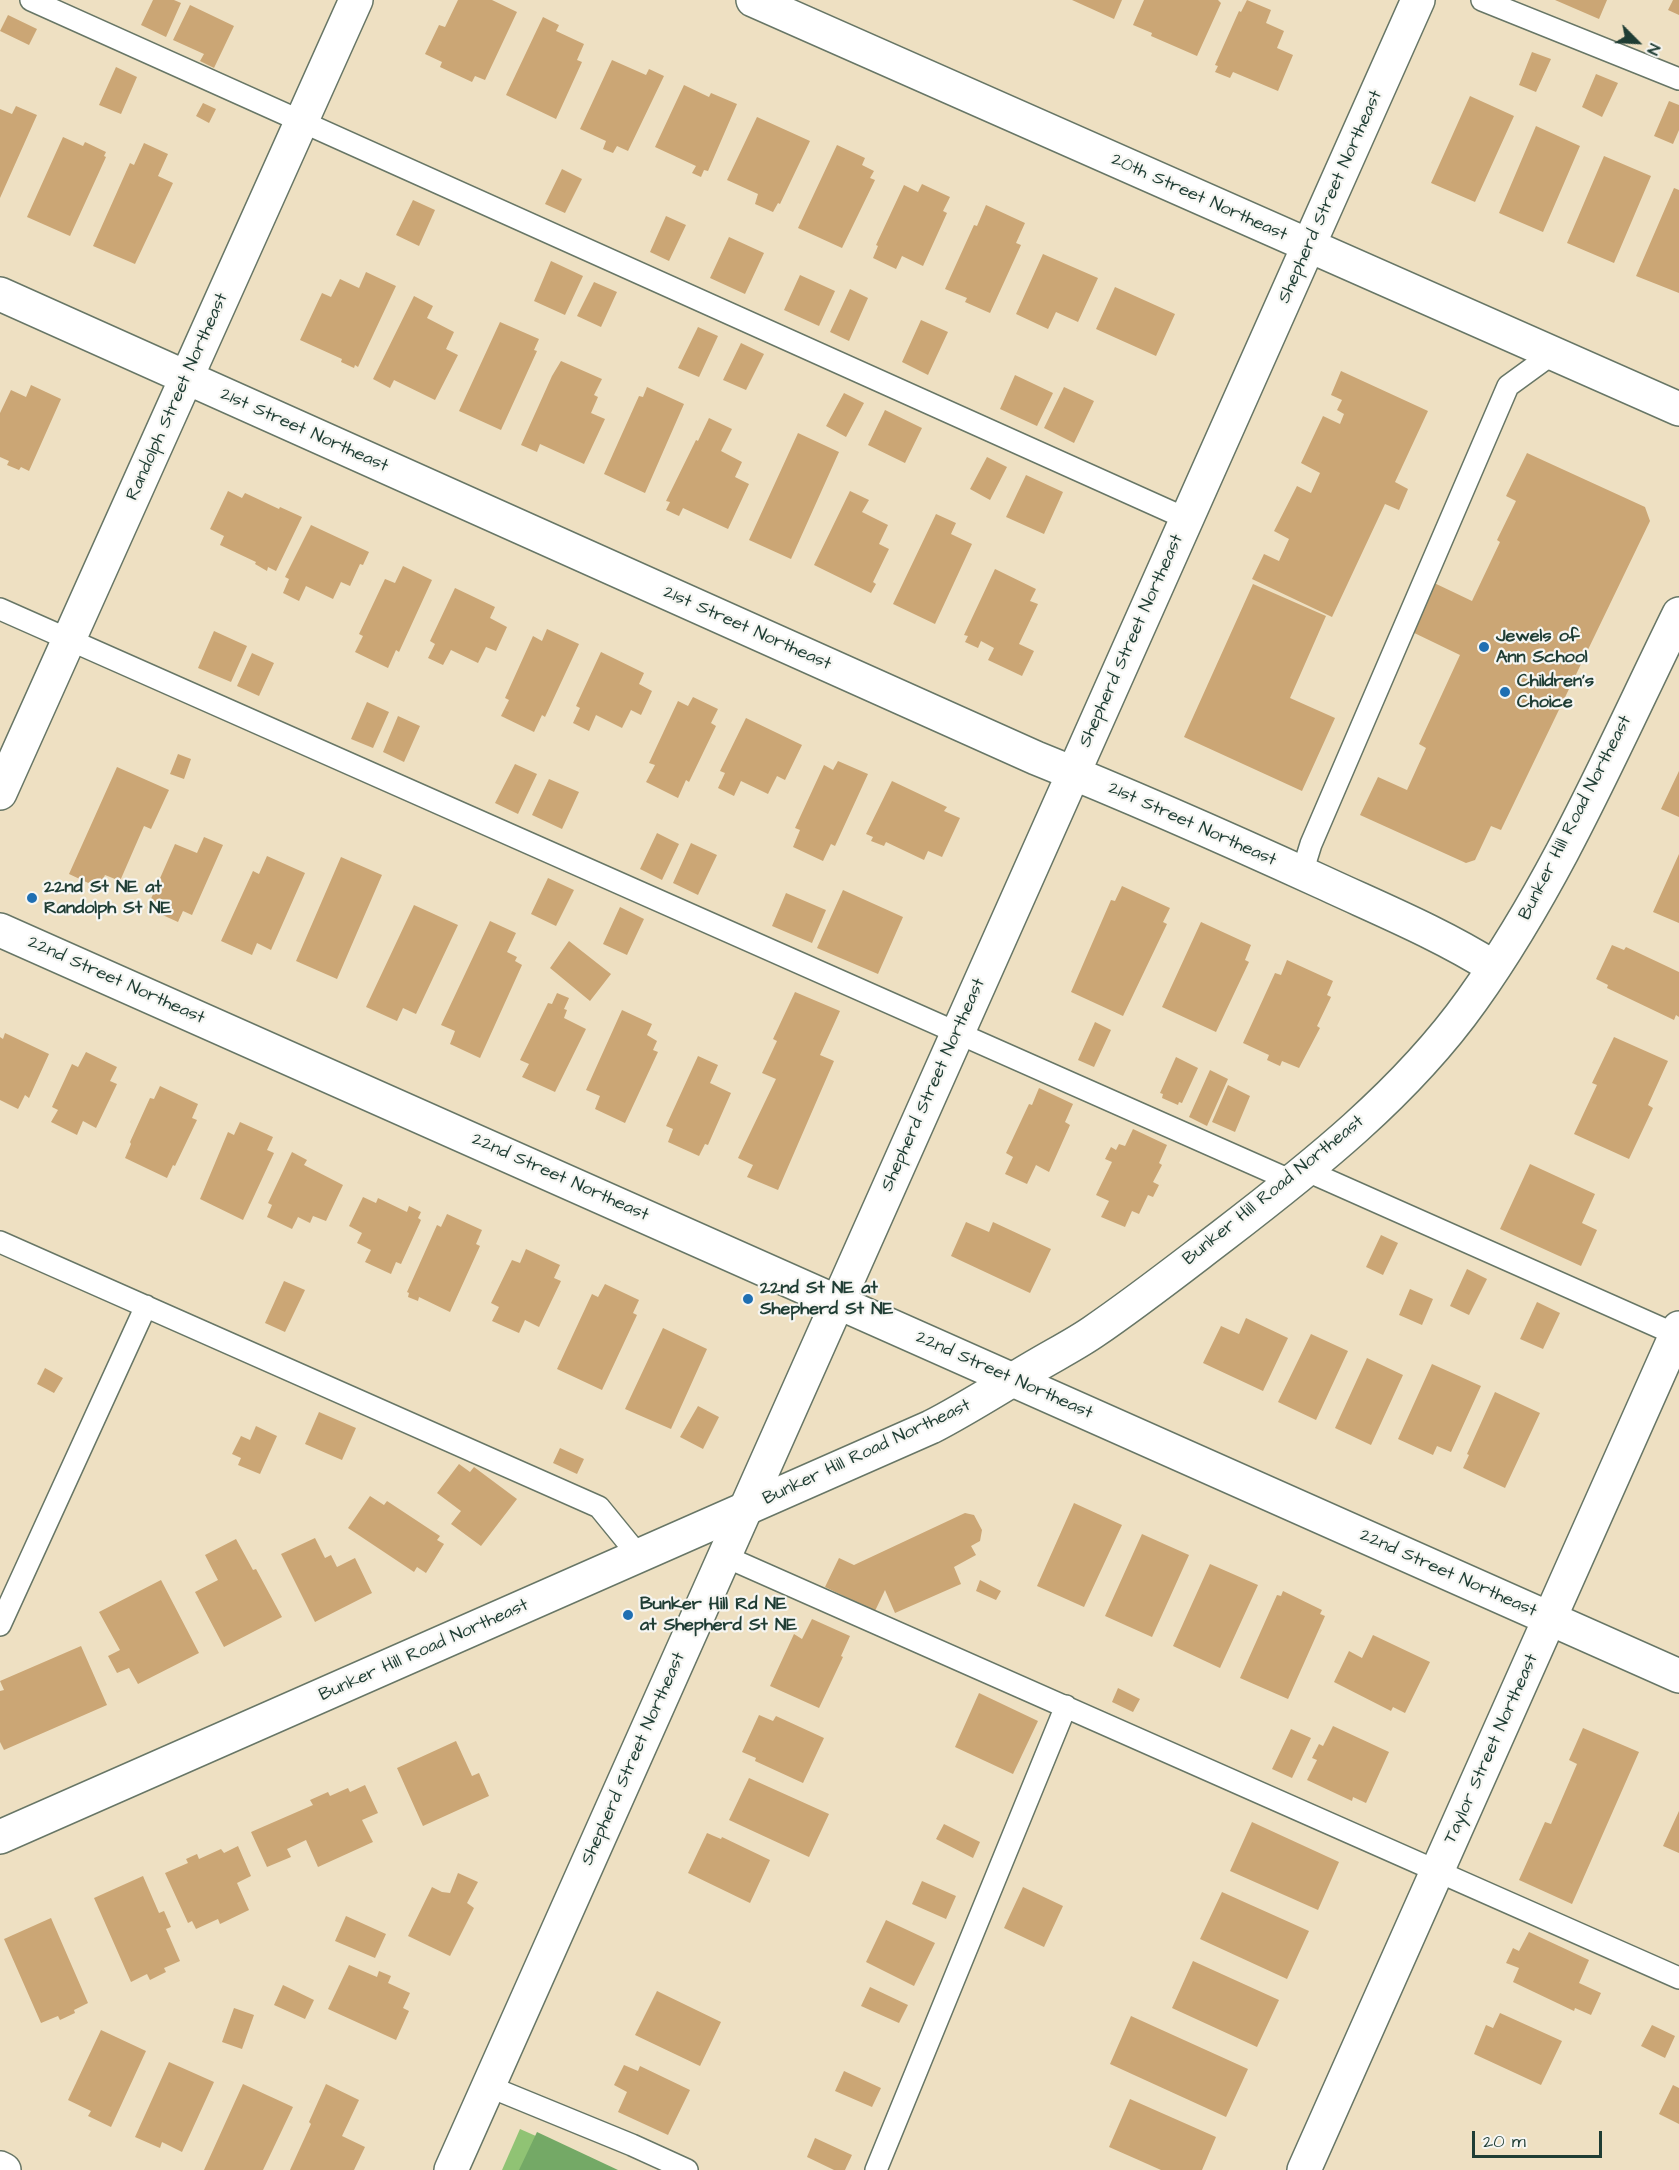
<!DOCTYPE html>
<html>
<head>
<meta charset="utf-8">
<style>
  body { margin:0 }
  #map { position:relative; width:1679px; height:2170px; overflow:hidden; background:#eee0c2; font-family:"Architects Daughter",sans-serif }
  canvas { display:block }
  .north { position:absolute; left:1607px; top:12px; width:60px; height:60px; -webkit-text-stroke:4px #f6f6f2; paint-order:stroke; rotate:114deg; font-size:16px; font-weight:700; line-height:24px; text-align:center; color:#1f3d34 }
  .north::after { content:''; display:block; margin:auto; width:21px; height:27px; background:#1f3d34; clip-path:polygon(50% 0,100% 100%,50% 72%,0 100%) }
  .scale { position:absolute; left:1472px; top:2131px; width:130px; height:27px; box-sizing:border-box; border:3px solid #1f3d34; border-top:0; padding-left:8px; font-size:18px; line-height:21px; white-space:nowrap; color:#1f3d34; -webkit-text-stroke:4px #f6f6f2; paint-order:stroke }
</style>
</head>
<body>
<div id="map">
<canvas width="1679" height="2170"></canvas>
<div class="north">N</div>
<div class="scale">20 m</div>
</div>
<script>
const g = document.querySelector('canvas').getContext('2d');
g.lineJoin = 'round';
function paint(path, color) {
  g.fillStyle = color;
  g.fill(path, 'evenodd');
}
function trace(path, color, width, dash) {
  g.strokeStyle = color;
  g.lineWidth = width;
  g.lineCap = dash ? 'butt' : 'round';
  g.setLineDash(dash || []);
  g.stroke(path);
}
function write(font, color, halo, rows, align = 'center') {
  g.font = font + ' "Architects Daughter",sans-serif';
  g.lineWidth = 4.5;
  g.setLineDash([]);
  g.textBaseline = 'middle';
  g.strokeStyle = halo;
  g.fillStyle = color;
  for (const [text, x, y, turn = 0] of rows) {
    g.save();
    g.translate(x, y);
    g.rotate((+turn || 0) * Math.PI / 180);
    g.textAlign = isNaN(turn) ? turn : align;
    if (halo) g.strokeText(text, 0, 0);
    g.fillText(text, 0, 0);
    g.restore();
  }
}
paint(new Path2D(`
  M520 2129 613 2170H502Z`), '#90c374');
paint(new Path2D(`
  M537 2132 618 2170H519Z`), '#74a966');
paint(new Path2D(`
  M153 0H174L181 3 166 37 141 25Z
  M458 0H492L517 12 485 80 475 76 472 82 440 67 442 62 425 54 439 25 445 27Z
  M1072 0H1122L1114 19Z
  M1144 0H1218L1221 3 1197 56 1151 36 1152 33 1133 25Z
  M1247 0 1271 10 1266 23 1284 31 1277 48 1293 55 1278 91 1233 72 1230 78 1215 72 1218 66 1215 65 1239 11 1241 12Z
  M1555 0H1607L1599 19Z
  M1673 0H1679V15L1668 10Z
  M190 5 234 26 214 68 200 61 204 54 173 40Z
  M8 15 37 29 29 45 0 31Z
  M543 17 559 25 556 31 584 44 577 60 582 62 556 119 506 95Z
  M1532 52 1551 59 1536 92 1519 85Z
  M612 60 646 75 649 69 664 76 628 151 617 146 613 153 603 149 606 141 580 129Z
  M116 67 137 77 121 114 99 105Z
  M1596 74 1618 83 1602 117 1582 107Z
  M684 85 709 97 711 93 737 104 708 171 704 170 701 177 692 173 696 166 655 147Z
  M1470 96 1514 116 1475 202 1431 183Z
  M1669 101 1679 105V130L1673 144 1654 136Z
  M203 103 216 109 209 123 196 116Z
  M16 106 37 115 0 198V109L12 114Z
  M757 117 810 141 780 204 778 203 773 212 755 204 758 194 727 180Z
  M1536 126 1580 146 1543 232 1499 213Z
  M63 137 83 146 85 142 106 152 104 156 106 157 70 236 27 217Z
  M144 143 168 154 158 176 173 183 135 264 93 246 130 163 134 165Z
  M837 145 865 158 862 165 874 171 870 178 875 180 842 248 798 228Z
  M1604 156 1651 176 1614 263 1567 243Z
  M562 169 582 179 565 213 545 204Z
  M922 184 950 197 943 211 947 213 923 266 902 256 896 269 873 258 878 246 876 245 904 185 918 192Z
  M1674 188 1679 190V293L1636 276Z
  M413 200 435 210 419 246 396 235Z
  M986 205 1025 223 1016 243 1021 245 990 313 965 302 967 298 945 289 974 225 977 226Z
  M666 216 686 225 669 261 650 252Z
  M729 237 764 253 745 294 710 278Z
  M1043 254 1098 278 1078 322 1056 312 1048 329 1016 314Z
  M551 261 583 276 565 315 534 301Z
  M366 272 396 286 358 367 355 365 354 368 341 362 342 359 300 340 322 293 331 297 340 279 359 288Z
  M800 275 835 291 819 326 784 310Z
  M594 282 617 292 601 327 577 316Z
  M1115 287 1175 314 1156 356 1096 329Z
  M850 289 868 298 849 341 830 332Z
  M414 296 433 306 427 318 454 332 446 349 458 355 435 400 394 380 390 388 373 379Z
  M921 320 948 332 928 375 902 362Z
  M500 322 539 339 534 350 537 351 501 430 459 411Z
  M698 327 718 336 699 377 678 368Z
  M741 343 764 354 746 390 723 380Z
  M561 361 602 379 594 395 598 397 591 413 605 419 584 464 540 444 537 452 521 445 552 376Z
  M1341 371 1428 411 1395 482 1408 489 1399 510 1385 504 1332 617 1252 579 1264 554 1279 561 1289 539 1274 531 1297 486 1311 493 1320 473 1301 463 1323 416 1340 424 1344 414 1337 410 1342 400 1331 395Z
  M1015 375 1053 393 1037 426 1000 409Z
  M31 385 61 399 29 471 21 467 19 470 7 465 9 461 0 457V413L11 390 26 397Z
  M647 387 684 404 645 493 604 474 639 396 643 397Z
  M1064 387 1094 401 1074 443 1044 428Z
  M844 393 864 403 846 437 826 426Z
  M885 410 922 428 905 463 868 445Z
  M709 418 732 429 721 451 742 462 735 477 749 484 728 529 683 508 679 516 666 510 670 502 666 501 696 440 698 441Z
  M798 433 839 452 791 559 749 540Z
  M1527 453 1645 507 1650 521 1501 830 1491 826 1475 860 1466 863 1360 815 1378 777 1407 790 1426 748 1419 744 1460 655 1406 629 1430 581 1472 601 1500 542 1497 540 1516 501 1506 496Z
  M987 457 1007 467 990 500 970 489Z
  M1026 475 1063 492 1044 534 1006 517Z
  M228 491 242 498 245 493 279 509 280 507 302 517 276 571 268 567 267 571 255 564 256 562 220 545 224 536 210 529Z
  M850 491 869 500 862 512 888 525 879 544 889 549 873 582 876 584 871 593 814 565Z
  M936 514 956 523 951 534 972 544 935 624 893 604Z
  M311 525 369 552 363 565 360 564 350 586 341 582 333 599 306 586 299 601 283 593 289 579 285 577Z
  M403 566 432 580 399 652 396 650 388 668 355 652 363 636 359 634 385 579 395 583Z
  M995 569 1036 589 1030 601 1038 604 1019 644 1034 651 1022 676 988 660 994 648 981 641 978 648 965 642 968 636 964 635Z
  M1253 584 1326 616 1290 698 1335 718 1302 791 1184 737Z
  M455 588 495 607 490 618 507 627 496 651 486 647 478 663 451 650 443 665 428 658 435 644 430 641Z
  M547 629 579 644 545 717 542 715 534 732 501 716 509 700 505 698 533 636 542 641Z
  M214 631 247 646 231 682 198 668Z
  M601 652 644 673 639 684 652 691 641 715 631 710 622 728 596 715 589 731 573 723 580 708 576 706Z
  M252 653 274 663 259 696 237 686Z
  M693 697 718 709 711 723 716 726 689 782 686 780 678 798 646 782 655 765 649 763 678 701 688 706Z
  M367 702 389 712 373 748 351 739Z
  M398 716 420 726 404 762 383 752Z
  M746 718 802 745 785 780 777 776 768 794 741 781 734 796 718 788 725 773 720 771Z
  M178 754 191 759 184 779 170 774Z
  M838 761 868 774 835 846 831 844 823 861 793 847 800 830 795 828 824 765 833 770Z
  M515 764 537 774 518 814 495 803Z
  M117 767 169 790 151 829 144 826 120 881 105 875 99 888 69 874Z
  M1679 771V817L1661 809Z
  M549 779 579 792 562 829 532 815Z
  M892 781 947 807 944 811 960 818 942 857 928 851 924 860 886 842 884 846 871 841 873 837 866 834Z
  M657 833 679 844 662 880 640 869Z
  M204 837 223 845 192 915 183 911 178 922 147 908 175 844 197 853Z
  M691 843 717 855 698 895 673 883Z
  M1679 854V923L1653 912Z
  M267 856 305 873 271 950 257 943 252 955 221 941 253 871 259 874Z
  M341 857 382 875 337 979 296 961Z
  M548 878 574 890 556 926 531 914Z
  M1122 886 1170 908 1163 922 1167 924 1123 1016 1071 992 1111 900 1115 901Z
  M843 890 903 917 878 974 817 948Z
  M786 893 826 910 812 943 772 926Z
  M414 905 458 925 416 1014 403 1008 397 1021 366 1007Z
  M620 907 644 919 627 955 603 944Z
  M490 921 516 933 507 952 517 957 515 961 522 965 480 1058 450 1044 455 1031 441 1025Z
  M1201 922 1251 945 1245 960 1249 962 1216 1032 1162 1007Z
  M569 941 611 974 590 1001 550 968Z
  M1612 945 1624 950 1626 947 1679 972V1017L1676 1015 1674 1020 1607 988 1608 985 1596 979Z
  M1287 960 1333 981 1327 995 1331 997 1317 1026 1320 1028 1299 1068 1282 1061 1280 1066 1267 1060 1269 1055 1243 1043 1275 973 1281 975Z
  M795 992 840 1011 820 1055 834 1061 778 1190 747 1177 753 1165 738 1158 776 1079 762 1073 777 1041 773 1039Z
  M557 993 569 998 564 1009 567 1010 564 1018 586 1029 555 1092 522 1077 529 1064 520 1060 548 1003 552 1004Z
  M622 1010 652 1024 647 1035 657 1041 653 1050 658 1052 625 1123 595 1109 600 1096 586 1090Z
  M1095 1022 1111 1030 1094 1067 1078 1060Z
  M5 1033 49 1054 29 1098 25 1095 18 1109 0 1100V1037L3 1039Z
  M1614 1037 1668 1061 1648 1105 1653 1108 1629 1159 1574 1134 1597 1085 1592 1083Z
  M86 1052 117 1067 110 1081 117 1084 96 1128 83 1121 77 1135 51 1122 58 1110 52 1107 72 1064 78 1067Z
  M698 1056 718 1065 710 1083 731 1093 708 1145 705 1144 699 1156 668 1142 673 1129 666 1126Z
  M1176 1057 1198 1068 1182 1103 1179 1102 1178 1105 1162 1098 1163 1094 1160 1093Z
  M1210 1070 1228 1079 1207 1126 1189 1117Z
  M1228 1085 1250 1096 1235 1132 1212 1122Z
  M160 1086 198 1104 192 1118 197 1120 175 1166 173 1165 167 1178 125 1158 131 1144 130 1142 150 1098 154 1099Z
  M1039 1088 1073 1104 1065 1122 1070 1125 1049 1172 1036 1165 1027 1184 1005 1174 1013 1157 1006 1153 1029 1104 1032 1105Z
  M240 1122 273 1137 267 1150 274 1153 243 1220 200 1199 228 1132 234 1135Z
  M1133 1129 1167 1145 1159 1163 1162 1165 1153 1182 1159 1185 1153 1197 1148 1195 1139 1214 1132 1211 1125 1227 1101 1217 1109 1201 1096 1195 1112 1162 1105 1159 1111 1147 1116 1150 1119 1144 1125 1146Z
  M292 1152 307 1160 304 1165 343 1185 326 1221 313 1216 310 1223 298 1217 292 1229 267 1217 272 1205 268 1203Z
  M1530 1164 1595 1194 1582 1223 1597 1230 1581 1266 1500 1229Z
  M363 1197 376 1203 378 1198 407 1212 409 1206 421 1212 418 1218 421 1220 401 1264 396 1262 391 1274 365 1262 371 1250 357 1243 362 1233 349 1226Z
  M447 1214 482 1230 476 1244 480 1246 450 1312 419 1297 418 1301 408 1297 409 1293 407 1292 437 1225 441 1227Z
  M966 1222 989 1232 993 1222 1051 1249 1030 1293 951 1256Z
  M1381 1235 1398 1243 1383 1275 1366 1267Z
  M526 1249 560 1265 554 1278 561 1281 539 1327 525 1320 519 1333 492 1321 499 1307 491 1303 512 1260 520 1263Z
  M1467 1269 1487 1279 1469 1315 1450 1306Z
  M284 1281 305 1290 285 1332 265 1323Z
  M605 1284 639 1300 633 1313 637 1315 602 1390 557 1369 592 1294 598 1297Z
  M1410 1289 1433 1299 1422 1325 1399 1315Z
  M1537 1302 1560 1313 1543 1349 1520 1339Z
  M1246 1318 1288 1338 1263 1391 1203 1363 1221 1326 1239 1334Z
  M663 1328 707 1349 671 1429 625 1409Z
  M1311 1334 1348 1351 1316 1420 1278 1402Z
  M1367 1358 1403 1375 1371 1445 1335 1428Z
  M1432 1364 1481 1386 1451 1452 1437 1446 1433 1455 1398 1439Z
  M45 1368 63 1378 54 1393 37 1384Z
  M1495 1392 1540 1413 1505 1488 1463 1468 1469 1455 1467 1454Z
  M698 1406 719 1417 703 1449 680 1437Z
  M319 1412 356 1428 342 1460 305 1444Z
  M256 1426 277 1436 260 1474 238 1465 241 1458 232 1454 241 1436 250 1440Z
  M560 1448 584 1459 577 1474 553 1463Z
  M459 1464 470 1472 474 1467 517 1499 481 1546 451 1524 461 1511 437 1493Z
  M370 1496 384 1505 387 1501 440 1536 437 1540 444 1544 426 1573 417 1567 414 1572 348 1528Z
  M1074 1503 1122 1525 1084 1607 1037 1586Z
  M965 1513 974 1515 982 1530 980 1541 971 1546 976 1555 954 1567 961 1584 895 1613 885 1590 875 1611 825 1587 839 1558 854 1565Z
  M1142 1534 1189 1555 1152 1637 1105 1616Z
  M315 1538 325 1558 331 1555 337 1567 355 1558 372 1593 315 1622 281 1554Z
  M236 1539 253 1570 256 1569 282 1617 224 1647 195 1592 218 1580 205 1555Z
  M1210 1564 1258 1585 1220 1668 1173 1646Z
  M161 1580 199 1653 138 1684 129 1668 117 1673 108 1656 120 1650 99 1612Z
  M980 1580 1001 1591 996 1600 976 1591Z
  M1283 1591 1322 1610 1320 1614 1325 1616 1288 1699 1240 1678 1277 1595 1281 1596Z
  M812 1619 850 1636 841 1656 843 1657 819 1708 770 1686 794 1634 802 1639Z
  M1373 1635 1430 1662 1405 1713 1393 1707 1391 1711 1334 1682 1349 1651 1362 1658Z
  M81 1646 107 1705 4 1750 0 1742V1691L4 1690 0 1681Z
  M1118 1688 1140 1699 1133 1712 1112 1702Z
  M979 1693 1038 1721 1013 1774 955 1747Z
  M759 1715 773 1721 776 1716 824 1738 803 1783 755 1761 756 1758 742 1752Z
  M1333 1726 1389 1752 1366 1803 1353 1797 1352 1801 1307 1780 1317 1760 1312 1758 1319 1744 1323 1746Z
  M1583 1728 1639 1752 1572 1904 1519 1880 1545 1822 1551 1824 1577 1764 1569 1760Z
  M1291 1729 1311 1738 1292 1778 1272 1769Z
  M456 1741 472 1776 479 1773 489 1796 423 1826 397 1768Z
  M749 1778 829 1814 809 1857 729 1820Z
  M365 1785 378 1813 362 1820 373 1842 318 1867 306 1840 287 1849 291 1857 267 1867 251 1832 313 1805 310 1800 328 1792 330 1796 348 1788 350 1792Z
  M1679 1811V1853L1663 1846Z
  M1252 1822 1339 1862 1318 1910 1230 1871Z
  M944 1824 980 1842 973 1858 936 1839Z
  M707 1833 721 1839 722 1837 770 1860 750 1903 688 1873Z
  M238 1846 251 1876 237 1883 249 1910 220 1924 218 1919 196 1929 192 1921 188 1923 165 1873 188 1863 186 1859 197 1854 199 1859 221 1849 224 1853Z
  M458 1873 478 1882 467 1903 474 1908 450 1956 408 1936 432 1887 442 1892 450 1893Z
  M143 1876 159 1913 164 1911 171 1927 166 1929 180 1961 164 1968 166 1972 150 1980 147 1974 131 1982 94 1898Z
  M922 1881 956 1896 946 1919 912 1904Z
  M1023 1887 1063 1906 1044 1947 1004 1928Z
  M1222 1892 1309 1931 1287 1979 1200 1939Z
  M346 1916 386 1934 375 1958 335 1941Z
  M51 1918 88 2003 74 2010 75 2013 60 2020 58 2016 41 2023 4 1939Z
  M886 1920 935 1943 914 1986 866 1962Z
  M1529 1932 1589 1960 1579 1983 1601 1993 1591 2015 1575 2008 1574 2011 1513 1982 1519 1968 1506 1963 1513 1948 1519 1951Z
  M1193 1961 1279 2000 1257 2047 1172 2008Z
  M349 1965 377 1977 379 1971 391 1976 388 1983 410 1993 403 2008 409 2011 396 2040 328 2009Z
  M283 1985 314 2000 305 2019 274 2005Z
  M870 1987 908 2005 899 2023 861 2006Z
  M657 1991 721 2022 700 2066 635 2035Z
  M234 2008 254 2015 242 2049 222 2042Z
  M1500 2013 1562 2041 1541 2085 1474 2054 1486 2025 1493 2028Z
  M1131 2016 1248 2069 1226 2117 1110 2064Z
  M1652 2025 1675 2036 1665 2058 1641 2046Z
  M101 2030 146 2051 111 2127 88 2116 91 2111 68 2100Z
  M169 2062 214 2082 182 2152 162 2142 160 2148 135 2137Z
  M624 2065 638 2071 640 2066 690 2090 668 2135 618 2112 627 2092 614 2085Z
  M844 2071 881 2088 872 2107 835 2091Z
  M243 2084 293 2107 263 2170H204Z
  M326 2084 359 2100 342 2136 365 2147 354 2170H290L311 2124 309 2122Z
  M1673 2085 1679 2088V2124L1659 2114Z
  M1130 2099 1216 2137 1202 2170H1161L1109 2147Z
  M815 2138 852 2155 845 2170H834L807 2157Z`), '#cba675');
const lane = new Path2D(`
  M31 0 1187 519
  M1482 0 1679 79
  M0 609 1292 1181
  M1302 873 1311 844 1508 386 1552 354
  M1305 1170 1679 1336
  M0 1242 599 1507 639 1556
  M724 1556 1679 1978
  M0 1625 146 1306
  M488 2086 632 2145 687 2170
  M876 2170 1066 1706`);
const street = new Path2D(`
  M753 0 1679 409
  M0 294 1036 758C1133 797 1228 839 1322 882 1380 909 1439 933 1493 967
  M0 793 356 0
  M0 930 1679 1676
  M0 2168 4 2170
  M451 2170 1418 0
  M1304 2170 1679 1328`);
const secondary = new Path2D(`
  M0 1837 931 1427C966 1409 1000 1387 1034 1367 1054 1355 1074 1345 1093 1332 1137 1302 1179 1269 1221 1237 1311 1168 1406 1093 1472 1000 1557 881 1615 744 1679 614`);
trace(lane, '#677666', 24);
trace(street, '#677666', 36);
trace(secondary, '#677666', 36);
trace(lane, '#fff', 21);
trace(street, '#fff', 33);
trace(secondary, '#fff', 33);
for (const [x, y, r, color] of [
  [1484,647,6,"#1f6fb2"],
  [1505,692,6,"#1f6fb2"],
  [32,898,6,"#1f6fb2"],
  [748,1299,6,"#1f6fb2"],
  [628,1615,6,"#1f6fb2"]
]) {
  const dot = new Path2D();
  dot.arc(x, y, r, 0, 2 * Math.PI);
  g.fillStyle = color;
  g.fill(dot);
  trace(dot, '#f6f6f2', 2);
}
write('18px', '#1f3d34', '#f6f6f2', [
  ["Shepherd Street Northeast",1331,197,-66],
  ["20th Street Northeast",1199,198,24],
  ["Randolph Street Northeast",178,397,-66],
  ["21st Street Northeast",304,431,24],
  ["21st Street Northeast",747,629,24],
  ["Shepherd Street Northeast",1132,641,-66],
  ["Bunker Hill Road Northeast",1576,818,-63],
  ["21st Street Northeast",1192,825,24],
  ["22nd Street Northeast",116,981,24],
  ["Shepherd Street Northeast",934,1085,-66],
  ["22nd Street Northeast",560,1178,24],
  ["Bunker Hill Road Northeast",1274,1191,-39],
  ["22nd Street Northeast",1004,1376,24],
  ["Bunker Hill Road Northeast",867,1453,-25],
  ["22nd Street Northeast",1448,1574,24],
  ["Bunker Hill Road Northeast",424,1651,-24],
  ["Taylor Street Northeast",1492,1749,-66],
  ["Shepherd Street Northeast",634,1759,-66]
]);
write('bold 18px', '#1f3d34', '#f6f6f2', [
  ["Jewels of",1496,637],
  ["Ann School",1496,658],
  ["Children’s",1517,682],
  ["Choice",1517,703],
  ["22nd St NE at",44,888],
  ["Randolph St NE",44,909],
  ["22nd St NE at",760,1289],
  ["Shepherd St NE",760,1310],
  ["Bunker Hill Rd NE",640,1605],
  ["at Shepherd St NE",640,1626]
], 'left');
</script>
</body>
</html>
